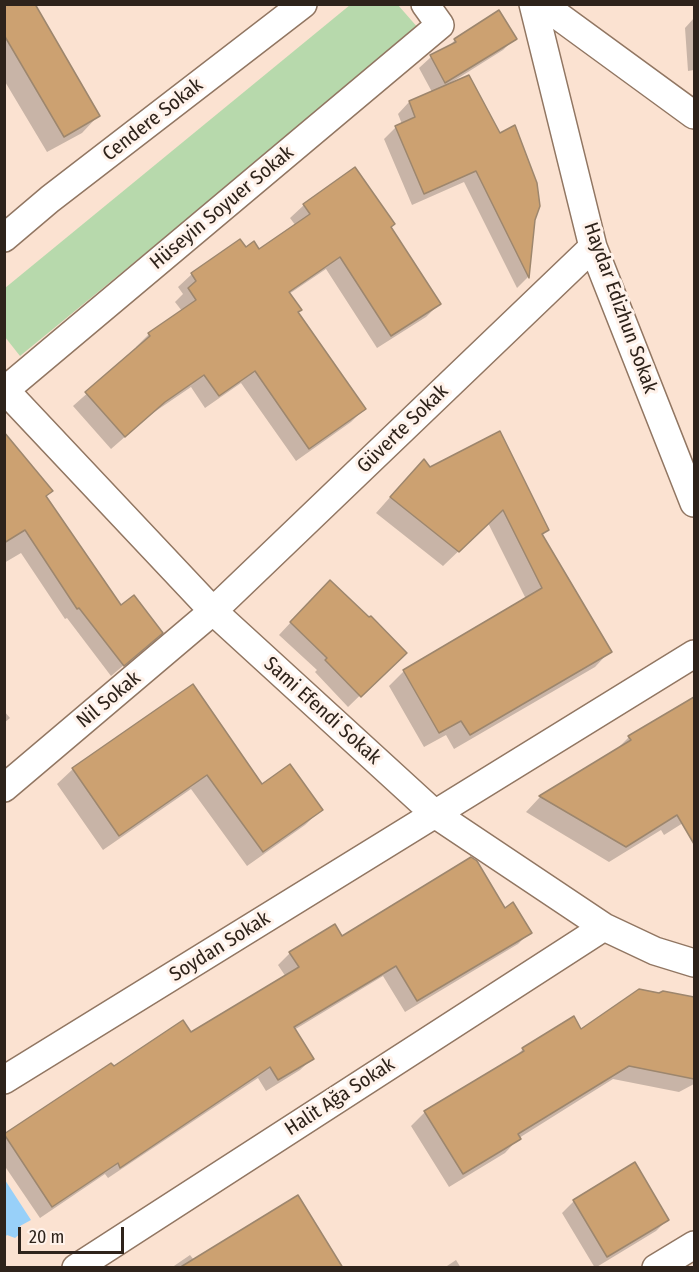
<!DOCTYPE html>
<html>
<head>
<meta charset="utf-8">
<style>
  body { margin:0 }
  #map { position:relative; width:699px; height:1272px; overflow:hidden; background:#fbe2d1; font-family:"Fira Sans Condensed",sans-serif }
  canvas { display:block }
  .frame { position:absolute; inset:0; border:6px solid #2e231b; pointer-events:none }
  .scale { position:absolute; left:18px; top:1227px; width:106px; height:27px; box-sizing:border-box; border:3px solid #2e231b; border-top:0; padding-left:8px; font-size:18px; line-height:21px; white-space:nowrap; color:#2e231b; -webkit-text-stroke:4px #fff2ea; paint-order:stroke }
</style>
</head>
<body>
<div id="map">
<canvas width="699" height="1272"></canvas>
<div class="frame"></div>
<div class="scale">20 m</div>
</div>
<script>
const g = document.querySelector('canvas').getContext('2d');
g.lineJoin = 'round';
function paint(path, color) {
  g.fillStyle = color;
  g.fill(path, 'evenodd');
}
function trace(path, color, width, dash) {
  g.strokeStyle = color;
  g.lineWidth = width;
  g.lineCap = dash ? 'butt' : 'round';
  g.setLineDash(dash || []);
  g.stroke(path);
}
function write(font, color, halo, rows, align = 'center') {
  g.font = font + ' "Fira Sans Condensed",sans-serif';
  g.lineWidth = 6;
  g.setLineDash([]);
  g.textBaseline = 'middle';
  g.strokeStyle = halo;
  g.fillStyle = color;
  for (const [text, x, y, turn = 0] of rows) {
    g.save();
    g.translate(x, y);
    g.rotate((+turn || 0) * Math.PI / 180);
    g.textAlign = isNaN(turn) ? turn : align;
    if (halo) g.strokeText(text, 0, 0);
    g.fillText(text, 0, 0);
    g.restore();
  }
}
paint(new Path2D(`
  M350 5H398L419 29 20 356 5 337V288Z`), '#b7d9ac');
paint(new Path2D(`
  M5 1180 31 1220 20 1226 21 1233 15 1238 7 1235 5 1237Z`), '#98d0f9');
paint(new Path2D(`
  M4 4 98 116 82 133 47 152 4 80Z
  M694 18V70L688 71 685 28Z
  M515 38 503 50 452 82 499 135 533 219 528 277 517 288 464 182 412 205 384 139 396 127 402 124 398 114 409 102 432 92 419 68 431 57 446 49 455 40Z
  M355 169 439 304 426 317 377 348 326 269 289 294 297 313 364 409 351 422 296 461 241 383 205 408 191 387 150 415 111 449 73 406 137 349 136 347 149 334 182 311 175 302 183 294 178 287 192 274 246 249 259 251 296 226 290 218 304 205Z
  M4 463 45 497 120 608 149 644 111 676 67 618 65 619 21 553 4 563Z
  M429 469 547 530 542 536 610 651 595 667 454 749 446 735 424 747 389 686 404 671 526 599 488 523 443 566 376 513 409 476Z
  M318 593 404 653 348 707 315 672 317 670 279 635Z
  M193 686 262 786 321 810 305 825 247 866 191 789 103 850 57 784 73 769Z
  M694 699V816L664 835 661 830 609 862 526 812 540 797 614 752 629 737Z
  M4 711 10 718 4 723Z
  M505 910 530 932 518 944 405 1012 383 976 294 1030 312 1059 300 1070 266 1091 258 1078 108 1178 105 1174 40 1218 4 1165 5 1136 111 1065 113 1068 191 1034 286 977 278 965 290 953 342 938Z
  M663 992 694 998V1084L679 1092 613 1079 519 1138 505 1153 449 1187 411 1126 425 1112 512 1060 523 1049 573 1019 581 1031Z
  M574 1201 667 1220 656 1231 595 1268 562 1213Z
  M190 1255 194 1260 337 1268H171Z
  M456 1260 461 1268H444Z`), '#0003');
const building = new Path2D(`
  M4 4H35L100 116 64 137 4 35Z
  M499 10 517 39 445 83 430 55 456 42 454 39Z
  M469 75 500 133 515 125 537 183 540 206 535 220 529 278 476 171 424 194 395 126 415 117 409 101Z
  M355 167 395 224 391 227 441 304 391 336 340 257 289 292 302 310 298 312 366 409 309 449 255 371 219 396 204 375 165 402 125 437 85 392 150 336 148 333 196 300 188 288 196 281 191 273 240 239 246 247 254 241 259 249 310 214 303 204Z
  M500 431 549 530 542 534 612 652 470 735 461 721 439 733 403 670 542 588 503 510 459 552 390 497 424 459 430 467Z
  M4 432 53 491 46 496 121 605 134 595 163 633 124 666 79 608 77 609 25 530 4 543Z
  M330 580 369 617 371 616 407 653 361 697 325 660 327 658 290 622Z
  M193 684 262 784 290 764 323 810 263 852 207 775 119 836 72 768Z
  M694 697V844L677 815 626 847 539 796 631 740 628 736Z
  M471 857 477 861 505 908 513 902 532 933 417 1001 396 966 294 1027 314 1059 278 1080 270 1067 120 1168 118 1163 52 1207 4 1134 111 1063 114 1066 183 1020 191 1032 299 967 289 952 335 924 342 936Z
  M639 989 659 993 663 991 694 997V1079L629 1066 518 1134 521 1139 463 1174 424 1111 524 1051 522 1048 574 1016 581 1029Z
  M635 1162 669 1220 607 1257 573 1200Z
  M298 1195 343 1268H179Z`);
paint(building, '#cca171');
trace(building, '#9d866d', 1.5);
const street = new Path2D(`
  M533 4 593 247 694 503
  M542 4 694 115
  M4 238 50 199 303 4
  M4 389 213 611 435 814 604 927 655 951 694 963
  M4 391 440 25 425 4
  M4 788 213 611 593 247
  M4 1080 694 654
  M76 1268 604 927
  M656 1268 694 1245`);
trace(street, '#917662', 30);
trace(street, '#fff', 27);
write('20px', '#2e231b', '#fff2ea', [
  ["Cendere Sokak",153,120,-38],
  ["Hüseyin Soyuer Sokak",222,208,-40],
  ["Haydar Edizhun Sokak",620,308,70],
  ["Güverte Sokak",403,429,-44],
  ["Nil Sokak",109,700,-40],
  ["Sami Efendi Sokak",322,711,42],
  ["Soydan Sokak",220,947,-32],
  ["Halit Ağa Sokak",340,1097,-33]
]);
</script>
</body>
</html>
